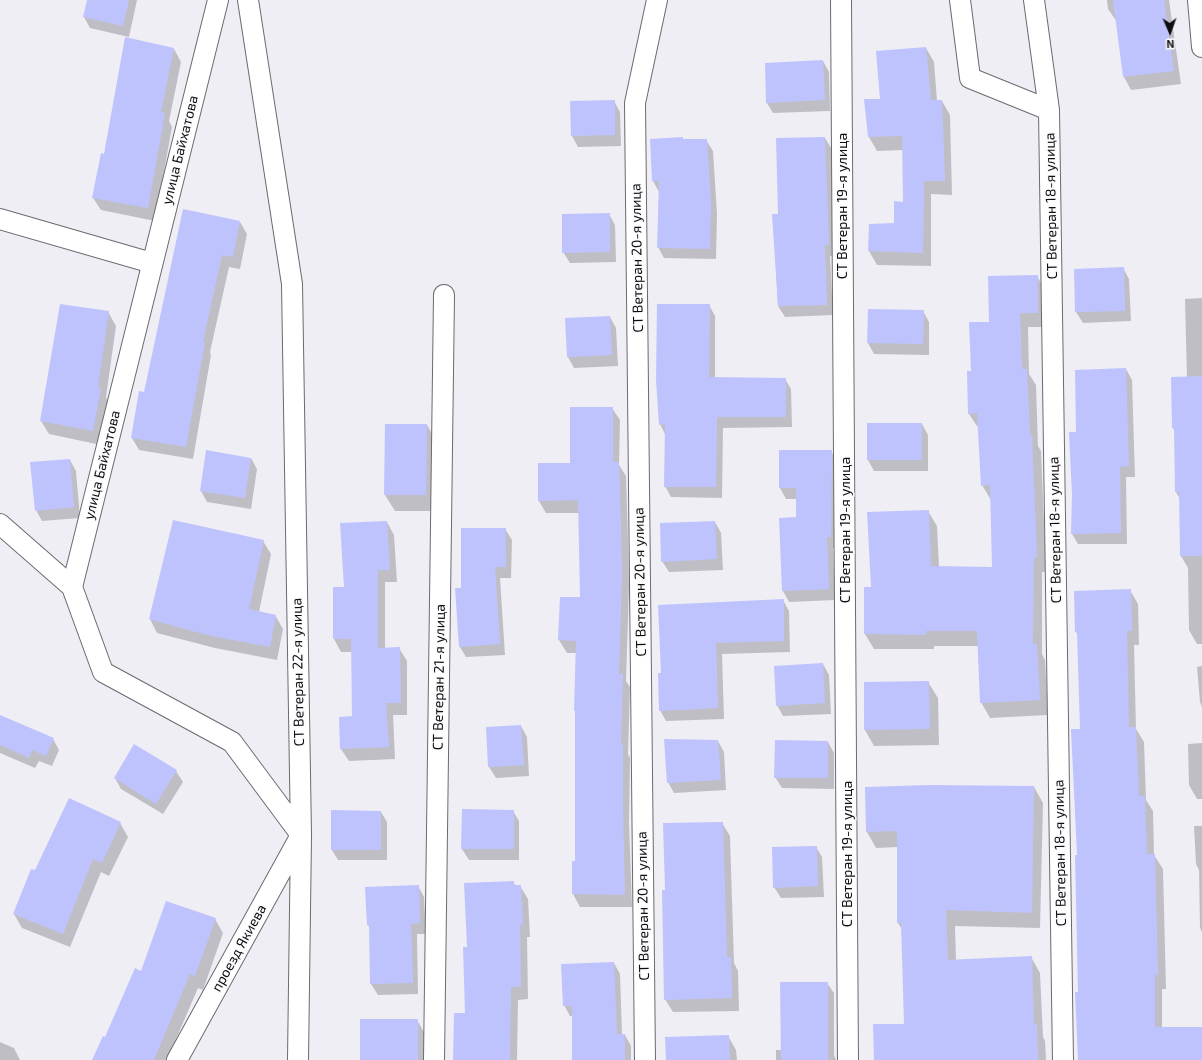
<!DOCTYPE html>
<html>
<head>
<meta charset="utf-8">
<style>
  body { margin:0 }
  #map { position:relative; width:1202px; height:1060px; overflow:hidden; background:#efeef5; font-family:"Exo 2",sans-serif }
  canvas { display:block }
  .north { position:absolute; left:1150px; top:12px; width:40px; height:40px; -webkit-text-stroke:3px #fcfcff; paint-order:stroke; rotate:178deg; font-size:11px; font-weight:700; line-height:16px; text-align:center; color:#0e0e10 }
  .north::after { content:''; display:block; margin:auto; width:14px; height:18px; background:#0e0e10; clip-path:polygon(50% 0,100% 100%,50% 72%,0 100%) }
</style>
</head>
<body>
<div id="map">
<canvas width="1202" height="1060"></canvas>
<div class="north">N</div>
</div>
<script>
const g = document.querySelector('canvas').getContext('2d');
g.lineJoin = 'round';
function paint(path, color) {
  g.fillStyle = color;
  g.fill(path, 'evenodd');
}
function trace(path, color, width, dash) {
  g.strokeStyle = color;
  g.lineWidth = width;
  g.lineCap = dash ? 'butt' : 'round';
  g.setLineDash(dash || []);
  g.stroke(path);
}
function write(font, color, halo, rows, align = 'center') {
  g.font = font + ' "Exo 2",sans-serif';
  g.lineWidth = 3.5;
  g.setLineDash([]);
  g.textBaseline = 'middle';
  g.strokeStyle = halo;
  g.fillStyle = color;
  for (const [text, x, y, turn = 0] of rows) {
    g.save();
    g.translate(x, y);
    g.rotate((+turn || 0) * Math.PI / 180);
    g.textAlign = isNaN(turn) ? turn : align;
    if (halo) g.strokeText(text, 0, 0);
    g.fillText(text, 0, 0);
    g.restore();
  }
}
paint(new Path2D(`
  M88 0H137L129 37 90 28 84 17Z
  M1107 0H1169L1181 84 1131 90 1124 77 1117 22 1108 9Z
  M926 48 934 62 937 101H942L950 115 952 195 931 194V266L877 265 869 251 870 225 895 224 904 203V150L877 151 869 137 865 100H881Z
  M174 49 181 62 169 121 172 127 155 221 101 210 93 198 105 155Z
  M823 61 829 72 830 111 773 113 767 103Z
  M614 101 620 112 621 146 578 147 572 136Z
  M825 138 831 148 834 256H830L833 315 785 317 778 306 773 215H779Z
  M651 140H706L713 151 717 214 716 259 664 258 658 247 659 192 653 181Z
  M609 214 615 225 616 262 570 263 563 252Z
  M240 222 247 234 240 269 229 267 210 352 211 355 193 459 139 450 132 438 145 393Z
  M1123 268 1129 279 1131 321 1083 323 1076 312 1075 270Z
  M1037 276 1046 292V327H1028L1029 374 1036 385 1038 446 1041 451 1046 572H1042V654L1045 660 1048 715 990 718 981 702 978 646H934V649H874L865 634 872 588 928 511 937 526 939 567 993 568 991 500 982 485 979 429 969 414 972 372 990 323Z
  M1202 298V644H1197L1189 630 1188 568 1181 556 1180 499 1176 492 1175 432 1173 428 1187 378 1185 299Z
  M709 305 715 316V378L785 379 791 389 792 427 723 428 722 498 671 497 665 486V434L660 424Z
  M923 311 929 322V355L874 354 868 343Z
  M108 312 116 326 106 397 109 403 101 445 49 434 41 421Z
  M610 317 616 328 618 366 574 368 568 357 566 319Z
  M1126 369 1132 380 1135 477H1126L1127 544H1078L1072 534 1077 433Z
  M612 408 620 420 619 465 626 476 628 541 629 588 626 681 630 687 628 754 630 758 629 823 632 907H580L573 894V862H576V653H567L559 640 581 598 579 513H546L539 501 571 464Z
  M868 424H922L928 435V471H874L868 460Z
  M427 425 436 441 435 511H395L385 495Z
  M831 451 838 462 837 548H833L835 600 789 602 783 591 780 519 797 518V499H786L780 488Z
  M251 458 257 469 251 509 207 502 201 491Z
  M70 460 76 471 80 518 42 521 36 510Z
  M174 522 263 541 271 554 259 612 275 615 283 629 277 660 215 648 157 633 150 619Z
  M387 522 394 535 397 582H385V648H399L407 661V715H393L395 759 349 761 341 749 353 717 352 652H341L334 639V588H345Z
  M715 522 721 533 723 570 669 572 662 561Z
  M505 529 512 540 511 578H500L505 655 466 657 460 647 462 589Z
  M1130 590 1138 604 1139 645H1134L1136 729 1144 742 1146 800 1153 811 1154 855 1163 869 1166 989H1162V1028H1202V1060H1079L1076 993H1079L1078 856 1081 730 1079 637 1076 632 1075 592Z
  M783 600 789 611 790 652 722 654 724 719 666 721 660 710 662 674Z
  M823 664 829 675 831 714 783 716 777 705Z
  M1202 666V707L1200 702 1197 667Z
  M928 682 938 698 939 745 874 746 865 730V683Z
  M0 716 53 739 59 750 52 766 39 761 35 768 0 753Z
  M521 726 527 737 529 776 496 778 489 767 487 728Z
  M718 741 724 752 726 790 674 793 668 782Z
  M828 742 834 753V789L782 788 775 777Z
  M1202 743V799H1197L1189 785 1188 744Z
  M176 771 183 782 163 814 121 789 115 778Z
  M1034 787 1043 803 1040 928 955 926 956 960 1031 957 1040 973 1043 1037 1045 1041 1046 1060H875L905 1025 903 931 898 923V847L876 848 867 832Z
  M463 810 513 811 519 821V860H469L462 849Z
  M381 812 387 822V860H338L332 850Z
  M120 823 128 837 109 876 101 872 70 947 22 928 14 914 36 872Z
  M722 823 730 836 734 963 738 971 739 1011 673 1012 665 999 666 891Z
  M1194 826H1202V932L1200 928 1199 870 1196 864Z
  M816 847 822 857 824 897 781 898 774 887Z
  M513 882 516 886H520L528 899 530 937H527L528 999 518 1000 517 1060H454L466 1014 468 948Z
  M418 886 424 897 426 934H417L418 994 378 995 371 984 370 929 368 925 366 888Z
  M215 919 223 933 203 990 198 988 167 1060H93L142 972Z
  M614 963 620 974 622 1035H625L631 1046V1060H574L573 1016H570L564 1005Z
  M827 983 834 993V1055L836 1060H776V1050H782Z
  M417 1020 425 1034V1060H361Z
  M728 1036 736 1050 737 1060H667Z
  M0 1042 14 1048 20 1060H0Z`), '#0003');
paint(new Path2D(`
  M87 0H129L123 26 83 17Z
  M1113 0H1164L1174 71 1123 77Z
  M125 37 174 48 161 112 165 113 148 208 92 198 101 153 104 154Z
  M926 47 931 100H942L945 181H924L923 253 868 251 869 224 894 223V201L903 202 902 136 868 137 864 99H880L876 51Z
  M823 60 825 100 766 103 765 63Z
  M615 100V135L571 136 570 101Z
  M683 137V139H707L711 202 710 249 657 248 659 181H652L650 139Z
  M825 137 829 245H825L827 305 778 306 772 214H778L776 138Z
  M183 209 240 221 233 257 222 255 203 341 205 342 186 447 131 438 139 391 144 392Z
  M610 213V252L562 253V214Z
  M1124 267 1125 311 1075 312 1074 269Z
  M1038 275V313H1020L1022 369H1027L1030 435H1032L1037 557H1034L1033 644H1037L1040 700 980 703 977 631H926V635L864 634V587H871L867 512 929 510 931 566 992 567 990 485 981 486 977 413 968 414 967 371H971L969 322H989L988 276Z
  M60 304 109 311 98 387 101 388 93 431 40 421Z
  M657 304H710L709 377 786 378V417H717L716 487H664L665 424 659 425 656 380Z
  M868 309 924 310 923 344 867 343Z
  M610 316 612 355 567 357 565 318Z
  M1126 368 1129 466 1120 467 1121 533 1071 534 1072 495 1069 432H1076L1075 370Z
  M1202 376V556H1180L1179 492H1175L1174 428H1172L1171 377Z
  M570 407H613V462H619L621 527 622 574 619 674H623L621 744H623V809L625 895 572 894V861H575V711H574L576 641 558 640 560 597H580L578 500 538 501V463H570Z
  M867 423H922V460H867Z
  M385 424H427L426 495H384Z
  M206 450 251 458 245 498 200 491Z
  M779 450H832L831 537H827L829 589 782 591 779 518 796 517V488H779Z
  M70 459 74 507 35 511 30 462Z
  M173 520 264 540 249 609 276 615 270 647 207 635 149 619Z
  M387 521 390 570H378V648L400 647 401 703H386L389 747 340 749 339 717 352 716 351 639H333V587H344L340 523Z
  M715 521 717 559 661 562 660 523Z
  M461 528H506V567H495L500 644 459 647 455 588H461Z
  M1131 589 1132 631H1127L1129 727H1136L1139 796H1145L1147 854H1155L1158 975H1155V1027H1202V1060H1078L1075 992H1078L1075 855H1077L1071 729H1080L1077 632H1075L1074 591Z
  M784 599V641L716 643 718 708 659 711 658 673H661L658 605Z
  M823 663 825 703 776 706 774 666Z
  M929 681 930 729 864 730V682Z
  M0 715 54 738 46 756 32 750 29 758 0 745Z
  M521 725 524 765 488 767 486 727Z
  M664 739 718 740 721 780 667 783Z
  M775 740 828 741V778H774Z
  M134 744 177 770 156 804 114 778Z
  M929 785 1034 786 1032 913 946 910 948 960 1032 956 1034 1025 1037 1024 1038 1060H874L873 1024H904L901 923H897V831L866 832 865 787Z
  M69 798 121 822 102 863 93 859 63 934 13 914 31 869 35 870Z
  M462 809 514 810V849H461Z
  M331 810 381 811V850H331Z
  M723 822 727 957H731L732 998 664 1000 662 890H665L663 823Z
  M817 846 818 886 773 888 772 847Z
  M514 881V885H521L523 924 520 925 521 987H511L510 1060H453L454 1013H465L463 947H467L464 883Z
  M419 885 420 923 411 924 413 983 370 984 369 925H367L365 887Z
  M166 901 216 918 195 976 190 974 154 1060H92L103 1036 105 1037 135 968 141 971Z
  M614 962 617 1034H625V1060H572V1006H563L561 964Z
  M780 982H828V1060H781Z
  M360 1019H418V1060H360Z
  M729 1035 730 1060H666L665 1037Z`), '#bec3fe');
const street = new Path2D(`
  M248 0 292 284 301 835 298 1060
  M841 0 848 1060
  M960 0 970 78 1049 110
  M1034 0 1049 110 1063 1060
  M1198 0 1202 47
  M0 219 152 263
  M0 524 72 587
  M177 1060 301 835 232 742 103 672 72 587 218 0
  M434 1060 444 295
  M645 1060 635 103 657 0`);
trace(street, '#6b6a70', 22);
trace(street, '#fff', 20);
write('14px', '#0e0e10', '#fcfcff', [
  ["улица Байхатова",180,150,-76],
  ["СТ Ветеран 19-я улица",842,206,-90],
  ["СТ Ветеран 18-я улица",1051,206,-91],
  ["СТ Ветеран 20-я улица",637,258,-91],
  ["улица Байхатова",102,465,-76],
  ["СТ Ветеран 19-я улица",845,530,-90],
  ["СТ Ветеран 18-я улица",1055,530,-91],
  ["СТ Ветеран 20-я улица",640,582,-91],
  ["СТ Ветеран 22-я улица",298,672,-91],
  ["СТ Ветеран 21-я улица",439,677,-89],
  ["СТ Ветеран 18-я улица",1060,853,-91],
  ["СТ Ветеран 19-я улица",847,854,-90],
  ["СТ Ветеран 20-я улица",643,906,-91],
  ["проезд Якиева",239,948,-61]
]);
</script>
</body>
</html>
